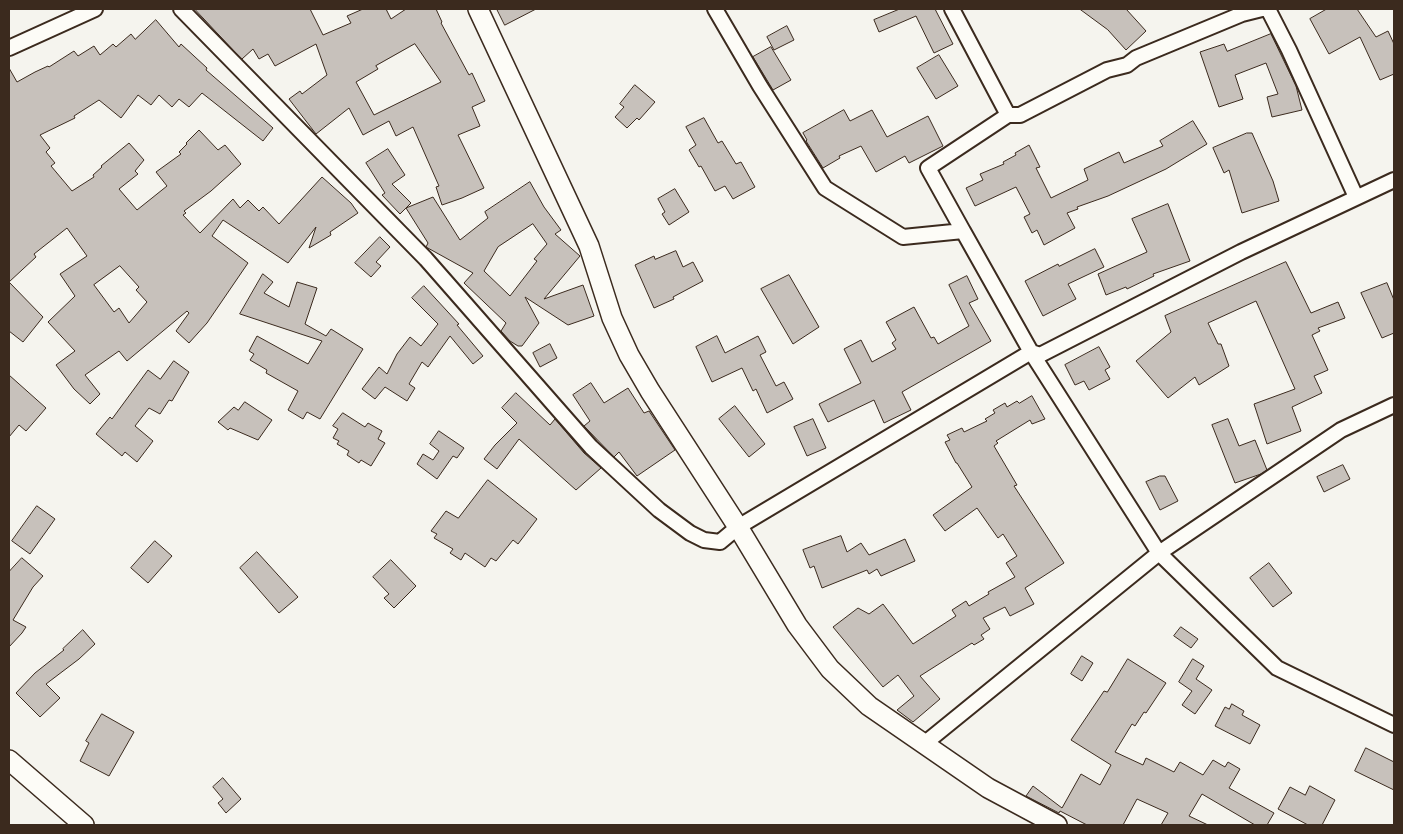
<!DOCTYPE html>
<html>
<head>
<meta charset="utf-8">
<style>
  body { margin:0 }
  #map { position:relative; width:1403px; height:834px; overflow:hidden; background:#f5f4ee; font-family:Kalam,sans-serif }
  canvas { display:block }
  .frame { position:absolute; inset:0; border:10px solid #3b2a1e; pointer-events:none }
</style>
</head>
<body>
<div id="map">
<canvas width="1403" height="834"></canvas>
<div class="frame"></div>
</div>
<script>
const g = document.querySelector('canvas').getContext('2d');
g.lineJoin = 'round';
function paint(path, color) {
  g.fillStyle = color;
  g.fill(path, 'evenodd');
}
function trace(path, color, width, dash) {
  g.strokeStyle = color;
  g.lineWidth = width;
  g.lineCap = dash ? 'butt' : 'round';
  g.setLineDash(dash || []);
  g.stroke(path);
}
const building = new Path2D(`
  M195 9H310L323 35 351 23 347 16 363 9H386L391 19 406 9H436L442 22 441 23 469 75 472 73 485 101 472 107 480 126 458 135 484 188 462 198 442 205 436 187 439 186 413 127 396 136 389 121 363 135 349 108 316 134 289 99 300 91 302 94 327 75 316 44 275 66 268 54 259 59 253 49 242 59ZM415 44 441 82 374 115 356 82 378 69 376 66Z
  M497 9H536L505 25Z
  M900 9H935L953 44 934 53 916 16 879 32 874 20Z
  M1080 9H1126L1146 31 1126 50 1108 30Z
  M1327 9H1357L1376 37 1388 31 1394 44V74L1380 80 1360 37 1329 54 1310 19Z
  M156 20 179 47 181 44 207 68 206 70 273 128 263 141 202 93 189 107 179 99 172 107 159 95 151 105 138 95 121 118 99 100 74 116 75 118 40 135 50 148 46 152 55 163 51 166 72 191 94 177 93 175 102 167 101 166 129 143 144 160 135 171 138 174 119 189 137 210 167 186 156 172 181 154 179 152 187 144 186 143 199 130 218 150 225 145 241 164 211 191 184 211 186 213 183 215 200 233 233 199 240 208 248 200 259 211 263 207 279 224 322 177 351 203 358 213 330 232 331 235 309 248 316 227 288 263 223 220 212 236 248 263 207 323 189 343 176 331 189 313 187 311 127 361 119 351 85 375 100 394 90 404 74 389 56 365 75 351 48 322 75 296 60 274 87 256 67 228 34 254 36 257 9 282 43 317 23 342 9 331V68L17 82 35 72 48 66 49 67 74 51 78 56 94 46 100 55 113 44 116 47 131 34 135 39ZM120 266 139 287 136 290 147 302 129 323 119 308 114 312 94 285Z
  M787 26 794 40 774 50 767 37Z
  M1271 34 1296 86 1302 110 1272 117 1267 97 1278 94 1266 63 1235 75 1243 99 1219 107 1200 52 1224 44 1227 51Z
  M771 47 791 80 773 90 753 57Z
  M939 55 958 86 936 99 917 68Z
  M635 85 655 102 639 120 637 118 627 128 615 117 624 107 620 104Z
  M844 110 850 121 872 110 887 137 928 116 943 146 909 163 905 156 876 172 861 146 839 156 840 158 823 168 806 141 807 140 803 133Z
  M704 118 718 143 722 141 736 164 741 162 755 187 733 199 725 186 715 191 701 166 699 167 689 150 696 145 686 127Z
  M1193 121 1207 144 1166 169 1108 196 1077 207 1078 209 1067 213 1075 228 1044 245 1037 230 1032 233 1024 217 1030 214 1016 187 975 206 966 188 983 180 980 174 1004 164 1003 162 1016 155 1015 153 1029 145 1040 167 1036 168 1051 198 1088 180 1084 169 1119 152 1124 163 1163 146 1160 141Z
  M1247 133H1252L1273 181 1279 201 1242 213 1229 170 1224 173 1213 148Z
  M388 149 405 175 392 184 411 203 400 214 382 195 385 193 366 163Z
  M530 182 544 207 561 230 555 234 580 256 544 299 583 285 594 316 568 325 525 297 539 323 522 346H518L510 341 501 331 506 323 464 283 473 273 426 247 428 243 406 208 433 197 460 240 488 218 485 212ZM533 224 547 244 534 259 537 261 510 296 484 271 498 247Z
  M675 189 689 212 669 225 662 214 665 212 658 199Z
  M1168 204 1190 261 1153 274 1154 276 1127 289 1126 287 1106 295 1098 274 1147 252 1132 219Z
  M380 237 390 247 376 262 381 266 371 277 355 263Z
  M1095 249 1104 267 1068 284 1076 299 1043 316 1025 281 1058 264 1059 266Z
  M676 251 683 267 693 262 703 281 673 297 674 299 654 308 635 265 654 256 655 259Z
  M1286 262 1311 313 1338 302 1345 318 1318 328 1320 331 1312 335 1328 370 1314 376 1322 393 1292 407 1301 431 1267 444 1254 404 1295 389 1256 301 1208 323 1218 344H1221L1229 366 1199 385 1195 377 1168 398 1136 361 1171 332 1165 316Z
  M263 274 273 282 264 293 289 307 297 282 317 288 305 324 326 336 331 329 363 349 320 419 307 412 303 419 288 410 298 391 266 373 267 370 250 360 254 354 249 351 257 336 308 364 322 341 240 314Z
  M789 275 819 327 793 344 761 289Z
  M967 276 978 299 969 303 991 341 902 392 911 410 884 423 874 400 828 422 819 404 861 383 844 349 861 340 872 362 896 349 892 343 896 340 886 322 914 307 931 338 934 337 938 344 969 326 949 285Z
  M1387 283 1394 300V333L1382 338 1361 293Z
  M424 286 459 324 457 325 483 356 473 364 450 336 428 367 422 362 409 384 415 388 407 401 385 387 375 399 362 389 379 367 387 374 397 354 410 337 421 346 438 324 412 298Z
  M717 336 725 353 758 336 766 352 760 355 776 386 784 382 793 399 767 413 756 389 753 391 742 368 712 382 696 347Z
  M550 344 557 358 540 367 533 353Z
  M1099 347 1110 367 1105 370 1110 379 1089 390 1084 381 1075 385 1065 365Z
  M174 361 189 372 172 401 169 400 160 414 149 408 135 426 153 441 137 462 125 452 122 456 96 434 110 417 112 419 148 370 160 379Z
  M9 375 46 408 26 431 19 425 9 437Z
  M591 383 604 403 628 388 644 413 649 411 675 450 637 476 619 452 614 457 584 426 590 421 573 395Z
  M516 393 550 425 555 419 584 453 601 468 576 490 519 439 497 469 484 459 495 445 517 423 502 408Z
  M1032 396 1045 419 1032 424 1030 420 996 441 998 443 994 446 1017 485 1014 486 1064 563 1025 588 1034 604 1010 616 1005 607 983 618 990 629 981 635 984 639 974 645 972 643 920 676 940 699 913 722 897 710 914 696 898 675 883 687 833 627 858 608 869 614 883 604 913 644 956 616 952 610 966 601 969 606 989 594 988 592 1015 577 1006 563 1017 556 1003 534 998 538 977 508 945 531 933 515 972 487 957 463H956L945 442 950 440 947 435 962 428 964 432 987 421 985 419 995 413 993 410 1005 403 1007 407 1017 401 1019 403Z
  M245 402 272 420 258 440 230 428 228 430 218 422 234 407 238 410Z
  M735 406 765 444 749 457 719 419Z
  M343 413 365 427 368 423 382 431 378 439 385 443 371 466 361 460 359 463 347 455 349 451 337 444 339 441 333 438 338 429 333 426Z
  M813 419 826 448 807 456 794 427Z
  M1228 419 1239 446 1255 440 1267 470 1261 474 1235 483 1212 425Z
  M439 431 464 448 457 458 453 456 437 479 417 464 423 454 433 460 439 451 430 444Z
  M1343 465 1350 479 1324 492 1317 477Z
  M1160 476H1165L1178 501 1160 510 1146 482Z
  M488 480 537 519 518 544 513 540 496 561 491 558 485 567 465 553 461 560 450 553 453 549 434 538 437 534 431 531 446 511 458 518Z
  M37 506 55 519 30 554 12 541Z
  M841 536 847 552 861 543 869 555 905 539 915 561 881 576 877 569 869 574 867 570 822 588 814 566 810 568 803 550Z
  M155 541 172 556 148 583 131 568Z
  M257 552 298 597 279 613 240 568Z
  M22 558 43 576 33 587 13 620 26 627 22 633 9 647V572Z
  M391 560 416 586 394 608 384 598 389 594 373 577Z
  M1269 563 1292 593 1273 607 1250 578Z
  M1181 627 1198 639 1191 648 1174 636Z
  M83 630 95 644 79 659 46 684 60 698 40 717 16 693 35 673 64 650 63 649Z
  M1082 656 1093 663 1082 681 1071 674Z
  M1128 659 1166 683 1146 713 1144 712 1135 726 1132 724 1115 752 1143 765 1146 758 1174 772 1180 762 1203 775 1213 760 1225 767 1228 762 1240 769 1229 788 1274 813 1267 825H1255L1202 794 1189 816 1208 825H1161L1168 813 1137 799 1123 825H1087L1060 811 1059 813 1026 796 1033 786 1062 808 1081 774 1100 785 1111 765 1071 740 1104 691 1107 692Z
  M1193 659 1204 666 1196 679 1212 690 1195 714 1182 705 1192 691 1179 682Z
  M1232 704 1244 711 1242 715 1260 725 1250 744 1215 726 1225 707 1229 709Z
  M102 714 134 732 109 776 80 761 89 743 86 741Z
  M1366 748 1394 762V790L1355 771Z
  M223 778 241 799 226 813 218 803 223 799 213 787Z
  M1310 786 1335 800 1322 825H1308L1278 809 1290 787 1305 795Z`);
paint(building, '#c7c1bb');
trace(building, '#3b2a1e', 1);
const street = new Path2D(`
  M181 9 426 259 591 447 659 510 690 533 704 540 720 542 738 527 1031 352 1040 355 1241 252 1394 180
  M715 9 760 86 825 188 903 237 963 231 1031 352 1159 553 1277 668 1394 725
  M952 9 1008 115H1020L1107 70 1127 65 1136 58 1242 14 1262 9
  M1268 9 1289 50 1356 197
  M9 48 95 9
  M963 231 928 168 1008 115
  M924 744 1159 553 1341 430 1394 405`);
const secondary = new Path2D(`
  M478 9 589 246 612 318 629 355 650 391 738 527 797 625 830 669 869 706 988 788 1057 825
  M9 760 84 825`);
trace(street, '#3b2a1e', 18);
trace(secondary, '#3b2a1e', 22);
trace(street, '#fdfcf7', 14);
trace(secondary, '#fdfcf7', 19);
</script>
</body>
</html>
